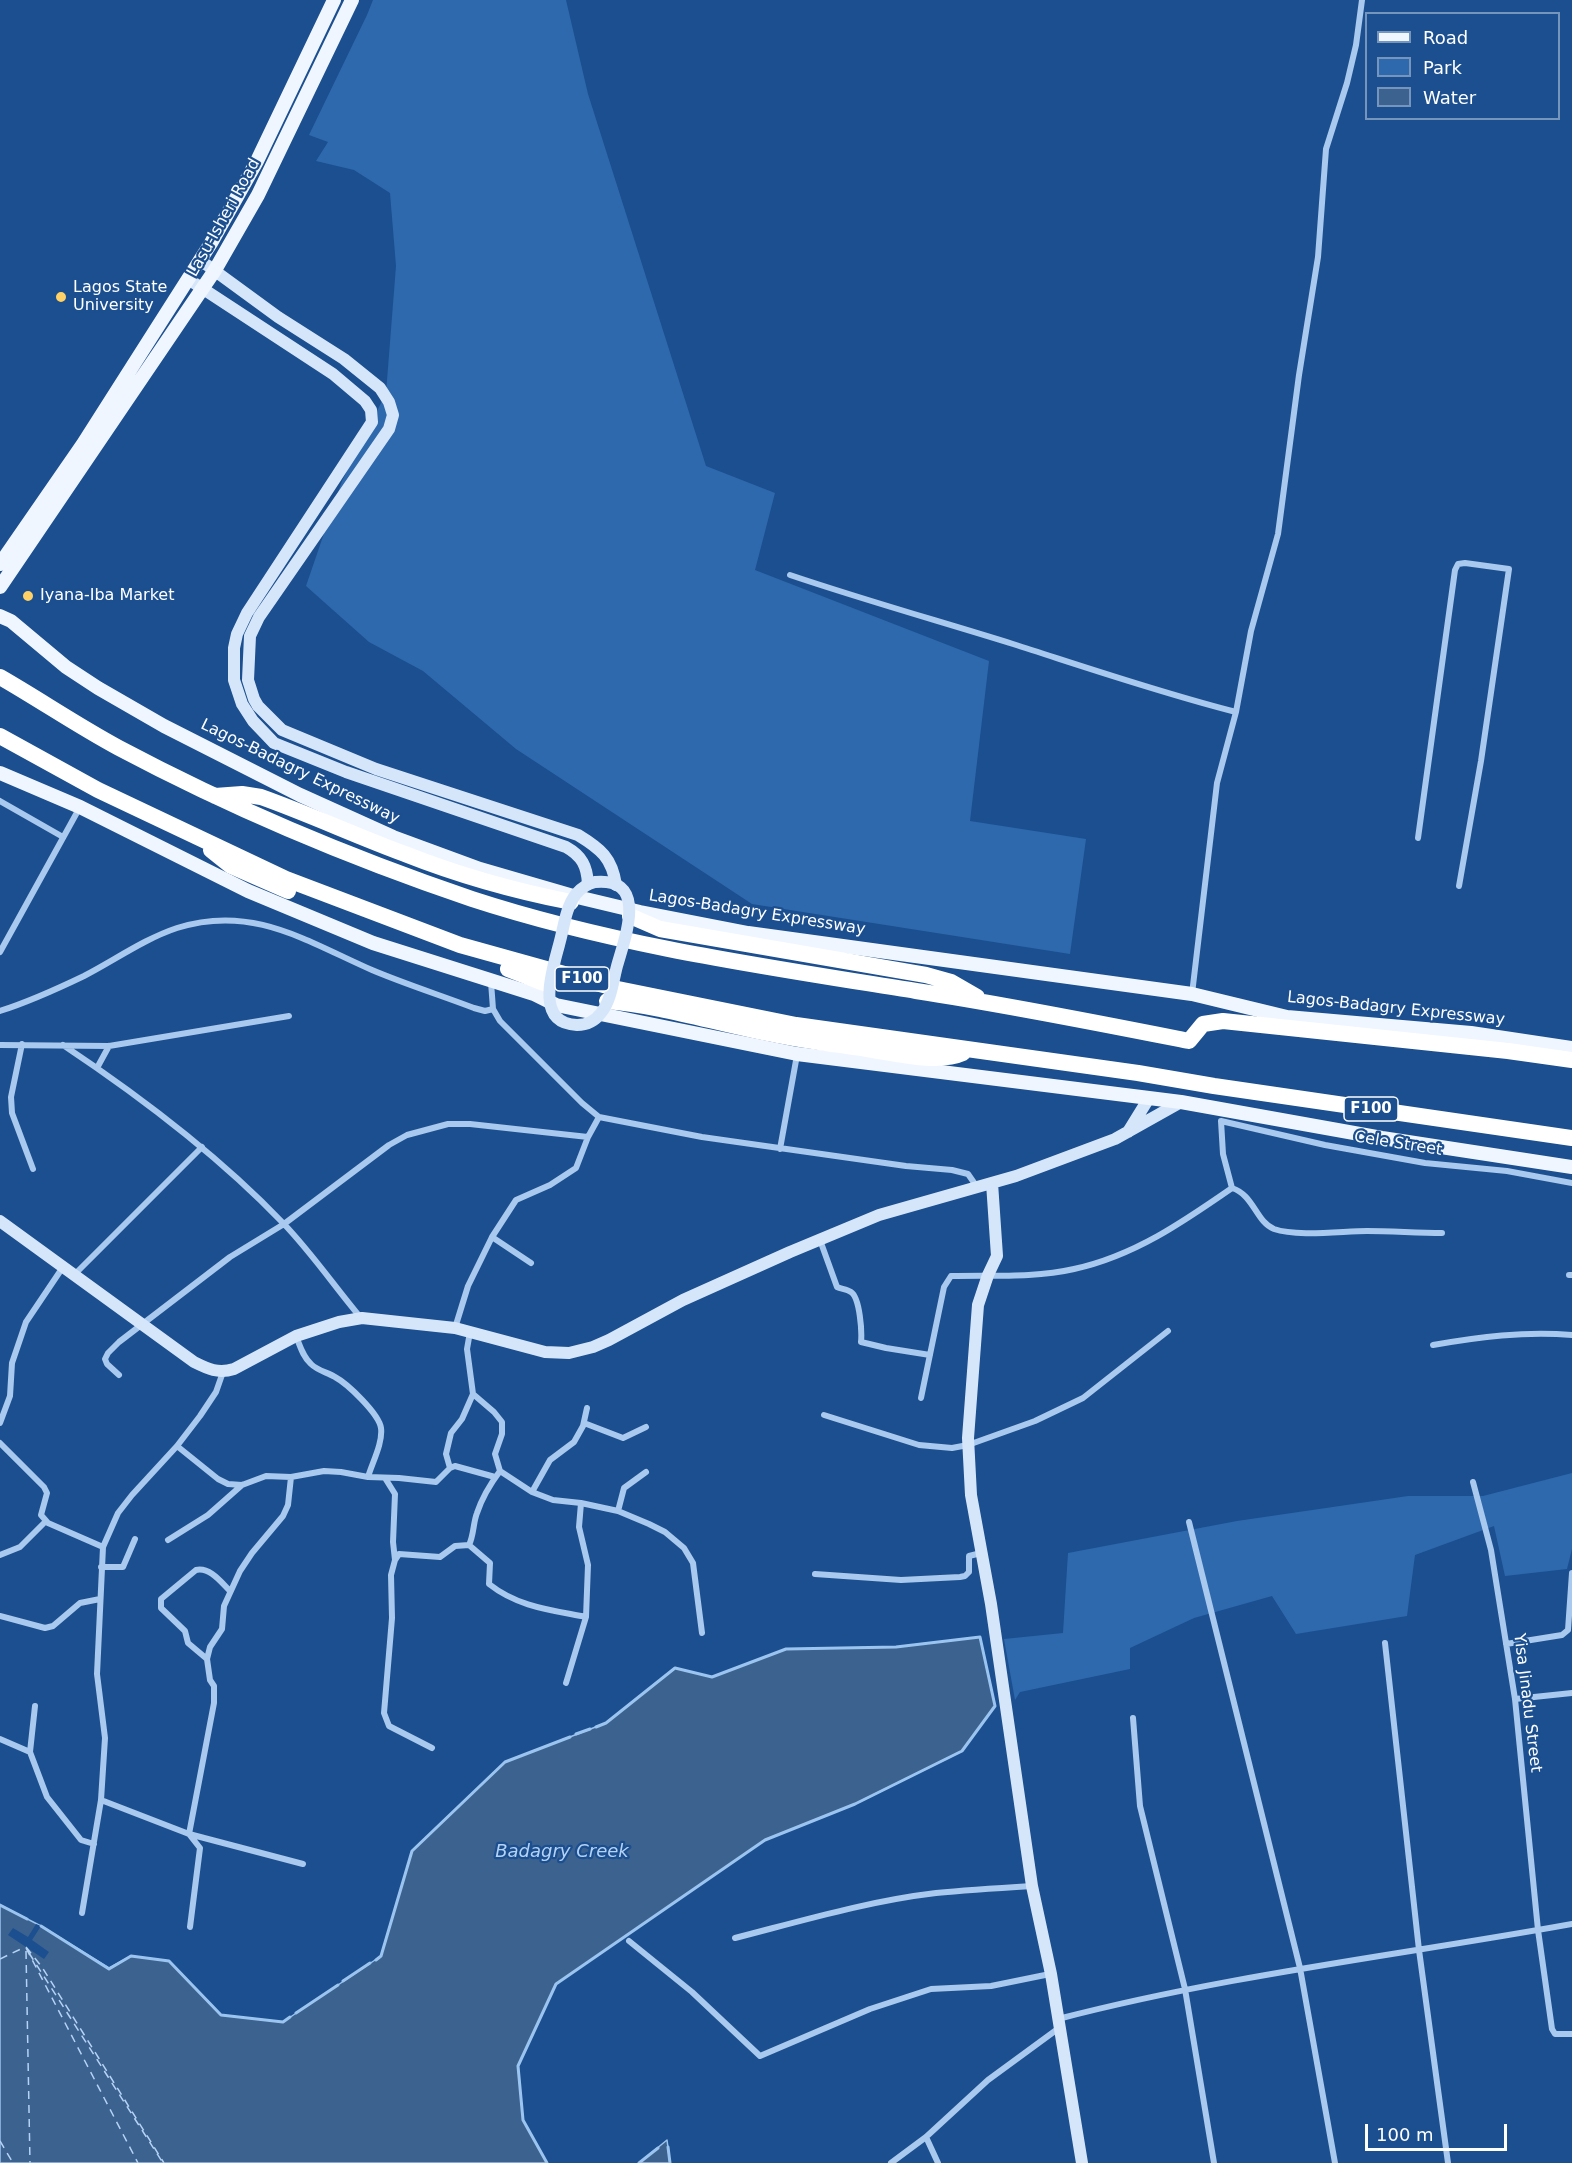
<!DOCTYPE html>
<html>
<head>
<meta charset="utf-8">
<style>
  body { margin:0 }
  #map { position:relative; width:1572px; height:2163px; overflow:hidden; background:#1b4f8f; font-family:"DejaVu Sans",sans-serif }
  canvas { display:block }
  .legend { position:absolute; left:1365px; top:12px; width:195px; height:108px; box-sizing:border-box; background:#1b4f8f; border:2px solid #7695bc; margin:0; padding:8px 10px; list-style:none; font-size:18px; color:#fff }
  .legend li { display:flex; align-items:center; gap:12px; height:30px }
  .legend b { width:30px; border:2px solid #7695bc }
  .scale { position:absolute; left:1365px; top:2124px; width:142px; height:27px; box-sizing:border-box; border:3px solid #fff; border-top:0; padding-left:8px; font-size:18px; line-height:21px; white-space:nowrap; color:#fff; -webkit-text-stroke:4px #1b4f8f; paint-order:stroke }
</style>
</head>
<body>
<div id="map">
<canvas width="1572" height="2163"></canvas>
<ul class="legend">
<li><b style="height:8px;background:#f0f6ff"></b>Road</li>
<li><b style="height:16px;background:#2e69ad"></b>Park</li>
<li><b style="height:16px;background:#3c6290"></b>Water</li>
</ul>
<div class="scale">100 m</div>
</div>
<script>
const g = document.querySelector('canvas').getContext('2d');
g.lineJoin = 'round';
function paint(path, color) {
  g.fillStyle = color;
  g.fill(path, 'evenodd');
}
function trace(path, color, width, dash) {
  g.strokeStyle = color;
  g.lineWidth = width;
  g.lineCap = dash ? 'butt' : 'round';
  g.setLineDash(dash || []);
  g.stroke(path);
}
function write(font, color, halo, rows, align = 'center') {
  g.font = font + ' "DejaVu Sans",sans-serif';
  g.lineWidth = 4.5;
  g.setLineDash([]);
  g.textBaseline = 'middle';
  g.strokeStyle = halo;
  g.fillStyle = color;
  for (const [text, x, y, turn = 0] of rows) {
    g.save();
    g.translate(x, y);
    g.rotate((+turn || 0) * Math.PI / 180);
    g.textAlign = isNaN(turn) ? turn : align;
    if (halo) g.strokeText(text, 0, 0);
    g.fillText(text, 0, 0);
    g.restore();
  }
}
paint(new Path2D(`
  M373 0H566L588 94 706 466 775 493 755 570 989 661 970 821 1086 839 1070 954 752 904 516 749 423 671 369 642 306 586 342 481 386 393 396 266 390 193 354 170 316 161 328 142 309 135 367 15Z
  M1572 1473V1549L1567 1569 1505 1576 1494 1526 1415 1555 1407 1616 1296 1634 1272 1596 1194 1618 1130 1648V1669L1020 1692 1015 1700 1004 1639 1063 1633 1068 1553 1237 1521 1408 1496H1483Z`), '#2e69ad');
const water = new Path2D(`
  M980 1637 995 1706 962 1751 855 1804 765 1840 556 1984 518 2066 523 2120 547 2163H0V1905L41 1926 109 1968 131 1956 169 1961 221 2015 283 2022 381 1956 412 1851 505 1762 606 1723 675 1668 712 1677 786 1649 896 1647Z
  M667 2140 670 2163H639Z`);
paint(water, '#3c6290');
trace(water, '#9cc4f0', 1.5);
paint(new Path2D(`
  M36 1924 41 1926 32 1940 49 1952 44 1959 8 1935 13 1928 28 1937Z`), '#1b4f8f');
trace(new Path2D(`
  M576 1734 590 1729
  M0 1905 27 1919
  M41 1926 109 1969 131 1956 169 1961 221 2015 283 2022 290 2017
  M376 1960 381 1956 412 1851 505 1762 570 1737
  M343 1981 370 1963
  M296 2013 338 1985
  M668 2147 670 2163
  M547 2163 523 2120 518 2066 556 1984 765 1840 855 1804 962 1751 995 1706 980 1637 896 1647 786 1649 712 1677 675 1668 606 1723 596 1727
  M639 2163 658 2148`), '#9cc4f0', 3);
trace(new Path2D(`
  M26 1947 42 1967 164 2163
  M26 1948 138 2163
  M26 1951 30 2163
  M29 1953 163 2163
  M0 1959 25 1947
  M0 2141 13 2163`), '#b5d3f5', 1.5, [8, 6]);
trace(new Path2D(`
  M790 575C864 600 939 621 1013 644 1088 668 1161 693 1236 712
  M0 801 63 837
  M1418 838 1455 570 1458 564 1465 563 1509 569 1481 761 1459 886
  M0 952 80 807
  M491 982 493 1009 500 1021 582 1103 599 1117 702 1137 906 1166 952 1170 968 1174 977 1187
  M1192 994 1217 783 1236 712 1251 631 1278 534 1299 375 1318 257 1326 149 1347 83 1356 45 1362 0
  M0 1011C28 1002 57 989 84 976 115 960 144 939 177 928 252 904 306 941 372 970 405 984 440 995 474 1008L485 1011 493 1009
  M22 1044 11 1097 12 1113 33 1169
  M0 1045 109 1046 289 1016
  M63 1045C141 1097 218 1155 283 1223 311 1252 335 1287 361 1318
  M97 1068 109 1046
  M780 1149 797 1055
  M1442 1233C1417 1233 1392 1231 1367 1231 1343 1231 1297 1237 1274 1229 1256 1222 1254 1195 1232 1188L1223 1154 1221 1121 1325 1145 1425 1163 1507 1171 1572 1183
  M492 1237 531 1263
  M820 1240 837 1287C841 1289 847 1289 851 1292 860 1298 862 1332 861 1342L886 1348 930 1355
  M75 1274 202 1147
  M1569 1275H1572
  M455 1328 468 1286 492 1237 516 1200 550 1185 576 1168 588 1137
  M470 1332 467 1349 473 1394 494 1412 502 1422V1434L495 1454 500 1471 532 1492 553 1500 581 1503 618 1511 649 1524 665 1532 684 1548 693 1563 702 1633
  M296 1336C300 1346 303 1357 311 1364 318 1371 327 1372 335 1377 348 1384 379 1414 381 1428 383 1443 372 1463 368 1477
  M1433 1345C1479 1337 1524 1331 1572 1335
  M119 1375 107 1364 105 1359 108 1353 119 1342 230 1257 284 1224 389 1145 407 1135 448 1124H470L588 1137 599 1117
  M921 1398 944 1287 951 1276C991 1275 1035 1278 1074 1269 1134 1256 1183 1222 1232 1188
  M824 1415 919 1445 952 1448 968 1445 1035 1421 1083 1398 1168 1331
  M0 1423 10 1396 12 1363 26 1322 63 1267
  M584 1423 623 1438 646 1427
  M0 1443 44 1487 47 1493 41 1515 48 1523 103 1547
  M177 1446 218 1479 228 1484 242 1485 266 1476 291 1477 324 1471 341 1472 368 1477 399 1478 436 1482 450 1468 455 1466 495 1477
  M450 1468 446 1454 451 1433 462 1419 473 1394
  M291 1477 288 1505 283 1516 252 1553 240 1571 224 1606 222 1629 210 1647 207 1659 210 1680 214 1686V1703L189 1834 303 1864
  M385 1478 395 1494 393 1542 395 1560
  M1473 1482 1491 1550 1515 1699 1538 1930 1552 2029 1555 2034H1572
  M532 1492 550 1460 574 1442 583 1426 587 1408
  M618 1511 624 1488 646 1472
  M1189 1522 1300 1968 1335 2163
  M168 1540 208 1515 242 1485
  M469 1545 490 1563 489 1584C518 1607 551 1610 586 1617
  M0 1555 20 1547 46 1521
  M101 1567H123L135 1539
  M815 1574 901 1580 960 1577 965 1576 969 1572V1556L981 1553
  M0 1616 45 1628 53 1626 80 1603 100 1599
  M1385 1643 1419 1950 1448 2163
  M1506 1644 1562 1635 1568 1630 1572 1573
  M207 1659 188 1643 185 1631 161 1608V1599L196 1570C210 1567 221 1582 230 1591
  M566 1683 586 1617 588 1565 579 1527 581 1503
  M1515 1699 1572 1693
  M35 1706 30 1752 47 1797 81 1840 94 1844
  M1133 1718 1140 1806 1185 1989 1214 2163
  M0 1739 30 1752
  M432 1748 389 1726 384 1713 392 1618 391 1575 395 1560 399 1554 440 1557 455 1546 469 1545C474 1535 473 1523 477 1513 482 1498 491 1483 500 1471
  M101 1800 189 1834 200 1848 190 1927
  M82 1913 101 1800 105 1738 97 1674 103 1547 118 1513 132 1495 177 1446 200 1416 216 1392 223 1372
  M735 1938C801 1921 868 1901 936 1893 968 1890 1000 1888 1032 1886
  M629 1941 692 1992 760 2056 870 2009 931 1989 991 1986 1050 1974
  M1058 2019C1227 1975 1401 1955 1572 1924
  M926 2137 938 2163
  M891 2163 926 2137 988 2080 1059 2028`), '#a9c9ee', 6);
trace(new Path2D(`
  M200 260 278 317 344 359 380 388 389 402 393 415 389 429 259 617 250 636 248 680 254 699 258 706 282 730 376 769 578 835C601 849 612 858 616 885
  M188 279 333 374 365 401 371 410 372 422 247 613 237 634 234 648V680L242 704 253 721 274 743 346 772 566 847C582 856 587 866 588 884
  M1128 1132 1149 1098
  M992 1183 997 1256 988 1275 978 1305 968 1438 971 1495 991 1604 1032 1886 1051 1974 1082 2163
  M0 1221 194 1362C208 1369 218 1374 234 1369L296 1336 339 1322 362 1318 455 1328 545 1352 569 1353 593 1347 609 1340 683 1300 790 1252 879 1215 1016 1176 1115 1139 1181 1102`), '#d6e6fa', 12);
trace(new Path2D(`
  M0 564 83 444 211 243 257 161 334 0
  M0 587 215 270 258 195 352 0
  M0 616 11 621 66 667 98 688 164 726 300 795 393 837 480 869 573 896 640 912 748 933 1192 994 1287 1017 1471 1033 1572 1048
  M0 773 80 807 248 891 373 943 534 994 556 1005 797 1054 1181 1102 1382 1138 1572 1167`), '#f0f6ff', 14);
trace(new Path2D(`
  M0 677C40 700 78 726 119 748 232 808 351 858 472 899 616 946 767 967 916 991 1008 1005 1098 1023 1189 1041L1203 1024 1223 1021 1508 1051 1572 1060
  M0 736 98 790 286 879 460 945 618 989 796 1025 1138 1073 1214 1086 1572 1138
  M215 796 242 794 261 797C309 814 356 836 405 854 458 875 515 891 571 902
  M211 850 231 866 288 891
  M630 916 660 929 926 975 951 982 977 997
  M508 969 549 985
  M607 1001C665 1006 721 1025 778 1035 809 1041 841 1045 873 1050 899 1054 939 1064 963 1053`), '#fff', 16);
trace(new Path2D(`
  M595 882C649 877 625 937 617 966 613 981 611 1001 601 1013 595 1021 586 1025 577 1025 532 1023 554 966 560 941 564 926 566 907 576 894 581 888 587 884 595 882Z`), '#d6e6fa', 12);
for (const [x, y, r, color] of [
  [61,297,6,"#ffd166"],
  [28,596,6,"#ffd166"]
]) {
  const dot = new Path2D();
  dot.arc(x, y, r, 0, 2 * Math.PI);
  g.fillStyle = color;
  g.fill(dot);
  trace(dot, '#1b4f8f', 2);
}
for (const [x, y, w] of [
  [582,979,54],
  [1371,1109,54]
]) {
  const box = new Path2D();
  box.roundRect(x - w / 2, y - 12, w, 24, 4.5);
  g.fillStyle = '#1b4f8f';
  g.fill(box);
  trace(box, '#fff', 1.5);
}
write('bold 15px', '#fff', null, [
  ["F100",582,979],
  ["F100",1371,1109]
]);
write('16px', '#fff', '#1b4f8f', [
  ["Lasu-Isheri Road",224,218,-61],
  ["Lagos-Badagry Expressway",300,772,26],
  ["Lagos-Badagry Expressway",757,913,9],
  ["Lagos-Badagry Expressway",1396,1009,6],
  ["Cele Street",1398,1144,9],
  ["Yisa Jinadu Street",1527,1703,83]
]);
write('16px', '#fff', '#1b4f8f', [
  ["Lagos State",73,288],
  ["University",73,306],
  ["Iyana-Iba Market",40,596]
], 'left');
write('italic 18px', '#b5d3f5', '#1b4f8f', [
  ["Badagry Creek",562,1852]
]);
</script>
</body>
</html>
